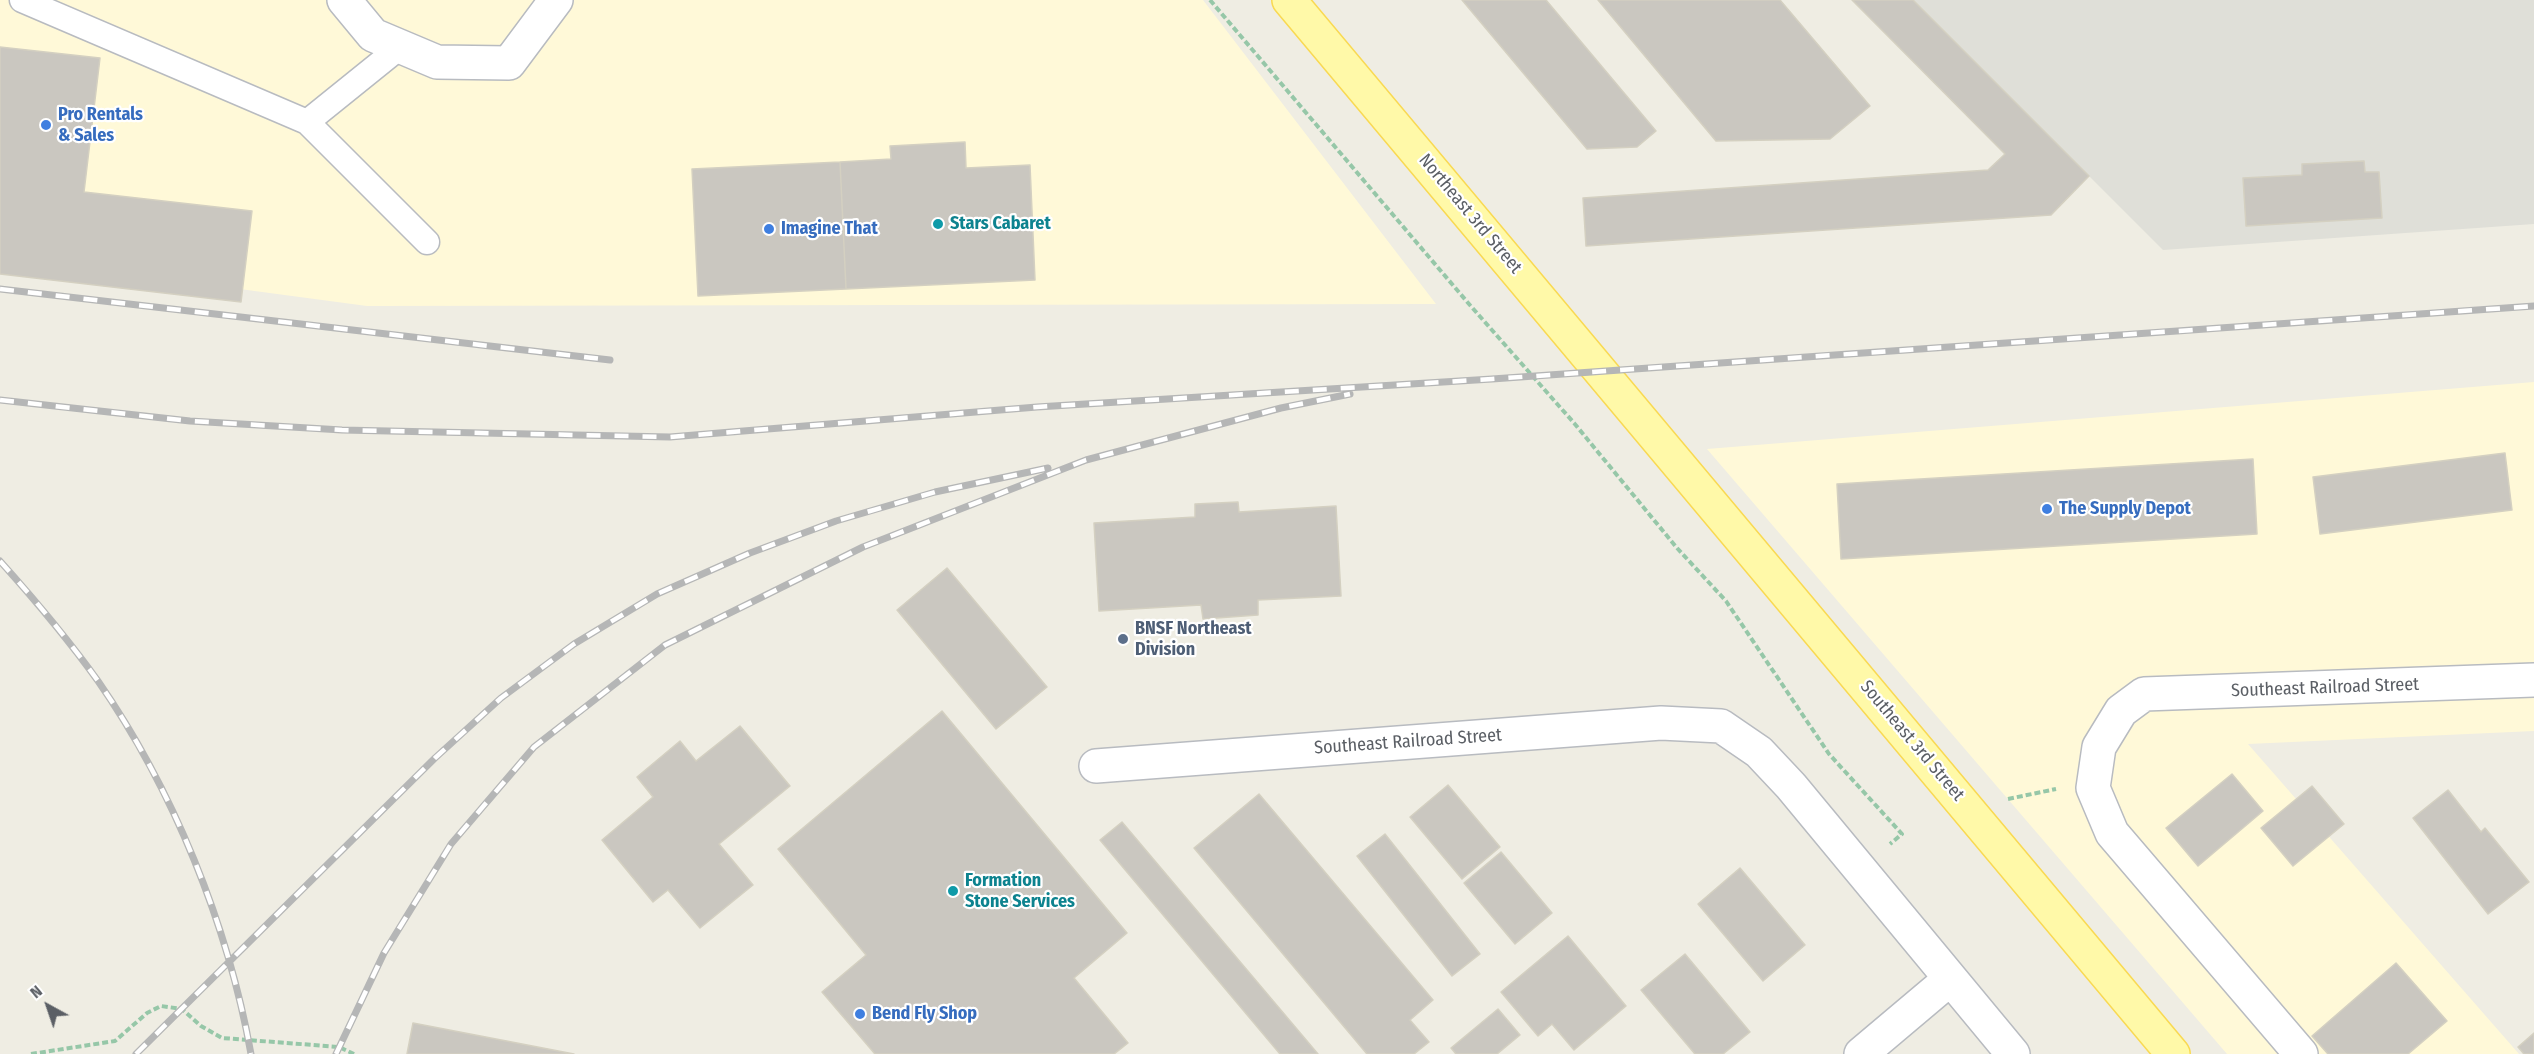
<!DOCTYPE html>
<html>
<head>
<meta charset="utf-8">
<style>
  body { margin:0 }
  #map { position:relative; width:2534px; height:1054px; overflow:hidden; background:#efede3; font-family:"Fira Sans Condensed",sans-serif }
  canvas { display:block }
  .north { position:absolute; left:18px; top:976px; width:60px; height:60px; -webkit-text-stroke:4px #fff; paint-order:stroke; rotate:320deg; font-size:16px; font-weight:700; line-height:24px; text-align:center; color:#5b5f65 }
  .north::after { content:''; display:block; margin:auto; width:21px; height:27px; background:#5b5f65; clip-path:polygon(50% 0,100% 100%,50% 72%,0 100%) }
</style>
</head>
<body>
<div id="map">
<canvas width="2534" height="1054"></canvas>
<div class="north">N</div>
</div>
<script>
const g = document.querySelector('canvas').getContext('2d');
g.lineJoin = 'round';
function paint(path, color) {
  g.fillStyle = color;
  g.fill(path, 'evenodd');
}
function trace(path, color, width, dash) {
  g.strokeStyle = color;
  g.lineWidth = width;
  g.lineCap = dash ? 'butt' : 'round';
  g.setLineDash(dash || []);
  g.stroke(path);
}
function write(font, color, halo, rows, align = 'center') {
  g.font = font + ' "Fira Sans Condensed",sans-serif';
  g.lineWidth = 4.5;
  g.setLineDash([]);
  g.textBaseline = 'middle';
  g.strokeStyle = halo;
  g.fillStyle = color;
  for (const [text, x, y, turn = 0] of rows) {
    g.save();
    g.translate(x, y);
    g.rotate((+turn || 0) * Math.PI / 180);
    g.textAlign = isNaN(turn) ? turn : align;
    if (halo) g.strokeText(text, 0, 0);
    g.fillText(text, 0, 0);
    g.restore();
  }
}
paint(new Path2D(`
  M0 0H1203L1436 304 367 306 0 257Z
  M2534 382V731L2248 744 2519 1054H2227L1707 449Z`), '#fff9d8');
paint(new Path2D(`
  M1913 0H2534V224L2163 250Z`), '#dfdfd8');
const building = new Path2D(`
  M1462 0H1546L1656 131 1637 147 1587 149Z
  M1598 0H1780L1870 106 1830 139 1716 141Z
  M1852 0H1913L2089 176 2051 215 1586 246 1583 198 1988 170 2005 154Z
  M0 47 100 58 84 192 252 211 241 302 0 274Z
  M965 142 966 168 1030 165 1035 280 846 289 840 162 891 159 890 146Z
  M2364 161 2365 172H2379L2382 218 2246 226 2243 178 2302 175V164Z
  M840 162 846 289 698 296 692 169Z
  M2505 453 2512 510 2320 534 2313 477Z
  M2253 459 2257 534 1841 559 1837 484Z
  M1238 502 1239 512 1336 506 1341 596 1258 600V615L1203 619 1201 605 1099 611 1094 523 1195 517V504Z
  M947 568 1047 687 996 729 897 610Z
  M942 711 1127 933 1074 978 1128 1043 1114 1054H875L822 992 866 955 778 849Z
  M740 726 790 786 719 844 753 885 700 928 668 890 653 902 602 840 653 797 637 777 680 741 696 761Z
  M2232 774 2263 811 2198 866 2166 828Z
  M1448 785 1500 847 1462 879 1410 817Z
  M2312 786 2344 824 2293 866 2261 828Z
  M2448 790 2481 832 2485 828 2529 882 2488 914 2413 818Z
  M1259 794 1433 1000 1410 1020 1429 1042 1414 1054H1367L1194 848Z
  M1122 822 1318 1054H1280L1100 840Z
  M1385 834 1480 954 1452 976 1357 856Z
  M1501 852 1552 913 1515 944 1464 883Z
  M1740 868 1805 945 1763 981 1698 904Z
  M1568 936 1626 1006 1574 1050 1552 1024 1538 1036 1501 992Z
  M1685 954 1750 1032 1723 1054H1695L1641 990Z
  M2396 963 2447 1021 2408 1054H2328L2312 1036Z
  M1498 1009 1520 1035 1497 1054H1456L1451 1048Z
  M413 1023 574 1054H407Z
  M2534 1033V1054H2524L2518 1047Z`);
paint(building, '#cac7c0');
trace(building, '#d4d0c1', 1.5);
const lane = new Path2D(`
  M22 0 307 122 400 47
  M307 122 427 242`);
const street = new Path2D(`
  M344 0 373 35 437 62 509 63 556 0
  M1096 766 1661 723 1721 726 1759 752 1791 786 2013 1054
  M1861 1054 1950 979
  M2301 1054 2112 833 2093 788 2099 747 2121 711 2144 694 2534 680`);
const primary = new Path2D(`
  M1289 0 2173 1054`);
trace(lane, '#b8bbc0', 27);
trace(street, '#b8bbc0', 36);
trace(primary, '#f9d952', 36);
trace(new Path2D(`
  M1210 0 1469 304 1574 423 1677 548 1726 601 1829 754 1902 834 1890 844
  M2008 799 2056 789
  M31 1054 115 1041 147 1013 161 1006 182 1009 201 1026 222 1038 339 1047 354 1054`), '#96c7a8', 4, [6, 3]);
trace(lane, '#fff', 24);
trace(street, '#fff', 33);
trace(primary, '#fff9a8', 33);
const rail = new Path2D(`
  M0 289 610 360
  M0 400 190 421 342 430 670 437 1037 407 1492 379 2534 306
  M0 561C35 600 68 639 98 681 173 789 228 925 251 1054
  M136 1054 435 758 501 698 574 644 657 594 750 553 836 521 935 492 1048 468
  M336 1054 384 953 451 844 534 747 665 645 863 547 1086 460 1281 408 1350 394`);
trace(rail, '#b5b6b6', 7);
trace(rail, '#fff', 4.5, [14]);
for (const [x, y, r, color] of [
  [46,125,6,"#3f7fe0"],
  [938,224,6,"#0f9aa8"],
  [769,229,6,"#3f7fe0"],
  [2047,509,6,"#3f7fe0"],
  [1123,639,6,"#5c6f8a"],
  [953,891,6,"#0f9aa8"],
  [860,1014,6,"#3f7fe0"]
]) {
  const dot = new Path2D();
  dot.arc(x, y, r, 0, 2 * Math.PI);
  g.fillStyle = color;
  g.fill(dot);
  trace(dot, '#fff', 2);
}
write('bold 18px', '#366cbe', '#fff', [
  ["Pro Rentals",58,115],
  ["& Sales",58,136],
  ["Imagine That",781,229],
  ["The Supply Depot",2059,509],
  ["Bend Fly Shop",872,1014]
], 'left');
write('18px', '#5b5f65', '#fff', [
  ["Northeast 3rd Street",1470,214,50],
  ["Southeast Railroad Street",2325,688,-2],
  ["Southeast 3rd Street",1912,741,50],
  ["Southeast Railroad Street",1408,742,-4]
]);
write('bold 18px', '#0d838f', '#fff', [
  ["Stars Cabaret",950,224],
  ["Formation",965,881],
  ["Stone Services",965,902]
], 'left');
write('bold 18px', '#4e5e75', '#fff', [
  ["BNSF Northeast",1135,629],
  ["Division",1135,650]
], 'left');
</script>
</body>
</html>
